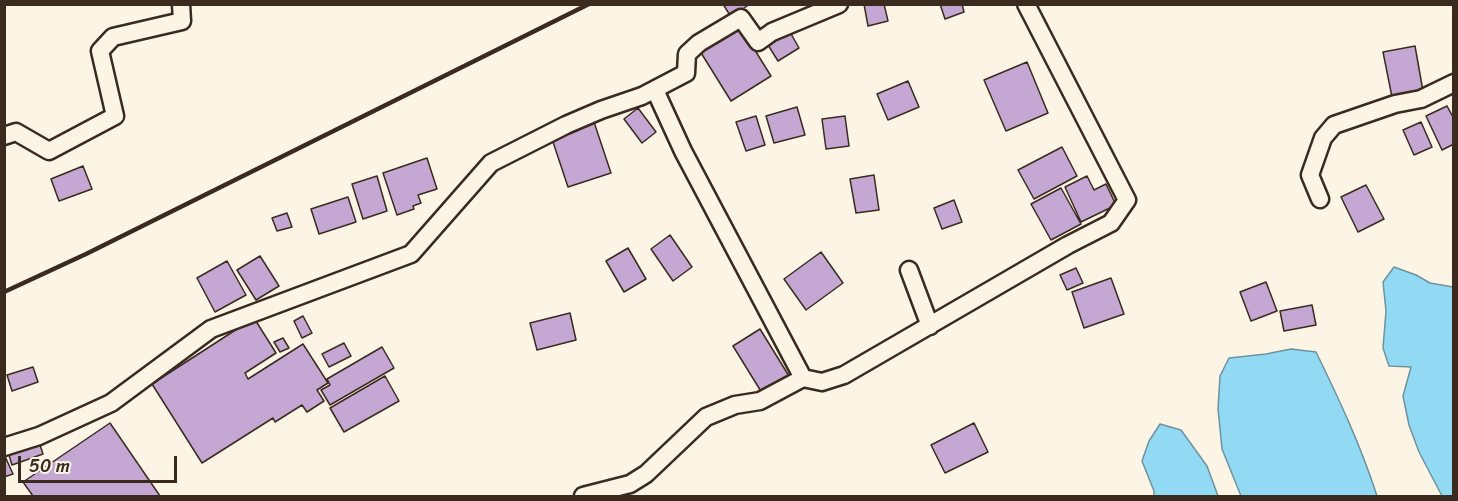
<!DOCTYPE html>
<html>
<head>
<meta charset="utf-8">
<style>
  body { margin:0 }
  #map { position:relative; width:1458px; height:501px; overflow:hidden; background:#fcf5e5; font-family:Sriracha,sans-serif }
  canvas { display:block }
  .frame { position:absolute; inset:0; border:6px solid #3b2a1e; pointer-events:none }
  .scale { position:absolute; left:18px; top:456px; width:159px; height:27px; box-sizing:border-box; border:3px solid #3b2a1e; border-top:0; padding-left:8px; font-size:18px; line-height:21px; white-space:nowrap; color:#3b2a1e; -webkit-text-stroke:4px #fcf5e5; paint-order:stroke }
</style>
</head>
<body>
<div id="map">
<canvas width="1458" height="501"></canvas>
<div class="frame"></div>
<div class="scale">50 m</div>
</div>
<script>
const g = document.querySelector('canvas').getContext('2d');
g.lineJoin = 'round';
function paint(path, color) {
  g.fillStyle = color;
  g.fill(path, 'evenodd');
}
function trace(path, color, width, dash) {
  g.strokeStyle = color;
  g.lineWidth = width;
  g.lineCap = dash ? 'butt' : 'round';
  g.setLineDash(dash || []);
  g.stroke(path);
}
const water = new Path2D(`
  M1394 267 1416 275 1430 283 1453 287V496H1442L1419 452 1409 425 1403 396 1411 367 1389 366 1383 348 1386 311 1383 282Z
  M1291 349 1316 352C1339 399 1361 446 1377 496H1241L1222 449 1218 409 1220 376 1229 358 1266 354Z
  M1160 424 1181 430 1207 466 1218 496H1154V491L1142 461 1149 441Z`);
paint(water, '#92d9f3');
trace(water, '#6f939e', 1.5);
const building = new Path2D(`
  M723 4H750L731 17Z
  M864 4H884L888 21 868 26Z
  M940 4H962L964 12 945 19Z
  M738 23 771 76 731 101 698 48Z
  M790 32 799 48 778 61 768 45Z
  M1415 46 1423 91 1392 97 1383 52Z
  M1027 62 1048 113 1006 131 984 80Z
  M908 81 919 107 888 120 877 94Z
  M1447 106 1454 119V144L1442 150 1426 116Z
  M797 107 805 135 774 143 766 116Z
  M638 108 656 132 642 143 624 119Z
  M756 116 765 145 746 151 736 122Z
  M845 116 849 146 826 149 822 119Z
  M594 122 611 173 568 187 551 136Z
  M1421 122 1432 147 1414 155 1403 130Z
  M1062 147 1077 176 1034 199 1018 170Z
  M427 158 437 189 418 195 421 203 413 206 414 209 397 215 383 173Z
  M83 166 92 189 59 201 51 179Z
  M874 175 879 210 856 213 850 179Z
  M377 176 387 211 363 219 352 184Z
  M1087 176 1094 190 1106 184 1116 205 1081 222 1065 187Z
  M1366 185 1384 219 1358 232 1341 197Z
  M1061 188 1081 224 1051 240 1031 204Z
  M348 197 356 222 319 234 311 209Z
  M954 200 962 222 942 229 934 208Z
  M287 213 292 227 277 231 272 218Z
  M670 235 692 267 673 281 651 249Z
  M628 248 646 279 624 292 606 261Z
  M821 252 843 283 806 310 784 279Z
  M260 256 279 286 256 300 237 270Z
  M227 261 246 295 215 312 197 278Z
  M1076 268 1083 283 1067 290 1060 275Z
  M1111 278 1124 314 1084 328 1072 292Z
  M1266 282 1277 311 1251 321 1240 292Z
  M1312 305 1316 325 1284 331 1280 311Z
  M570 313 576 340 537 350 530 323Z
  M303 316 312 333 302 338 294 321Z
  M254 318 276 353 245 373 248 379 303 344 328 383 317 390 324 401 307 412 302 405 275 422 273 418 202 463 152 384Z
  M760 329 789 376 762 393 733 346Z
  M283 338 289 348 280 352 274 342Z
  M344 343 351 356 329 367 322 354Z
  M382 347 394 368 330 405 321 390 330 385 327 379Z
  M33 367 38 382 12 391 7 375Z
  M385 376 399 401 344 432 330 408Z
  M110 423 160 496H33L23 482Z
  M974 423 988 452 945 473 931 445Z
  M39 442 43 454 12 465 8 452Z
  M4 454 13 474 4 477Z`);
paint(building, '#c5a7d3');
trace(building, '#3b2a1e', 1.5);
const minor = new Path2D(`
  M655 90 683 151 803 378 822 382 844 375 1068 245 1111 223 1127 200 1026 4
  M4 136 16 132 49 151 115 116 100 51 113 37 182 21 181 4
  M1320 199 1310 175 1323 138 1334 125 1395 104 1421 99 1454 83
  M909 270 930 326
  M4 447 39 436 111 403 211 329 411 254 491 163 566 125 601 110 642 96 686 73 687 54 699 43 741 18 758 42 772 32 839 4
  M583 496 630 484 646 474 706 417 735 405 760 401 803 378`);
trace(minor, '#3b2a1e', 21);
trace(minor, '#fcf5e5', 16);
trace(new Path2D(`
  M4 292 86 254 589 4`), '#3b2a1e', 4.5);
</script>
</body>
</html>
